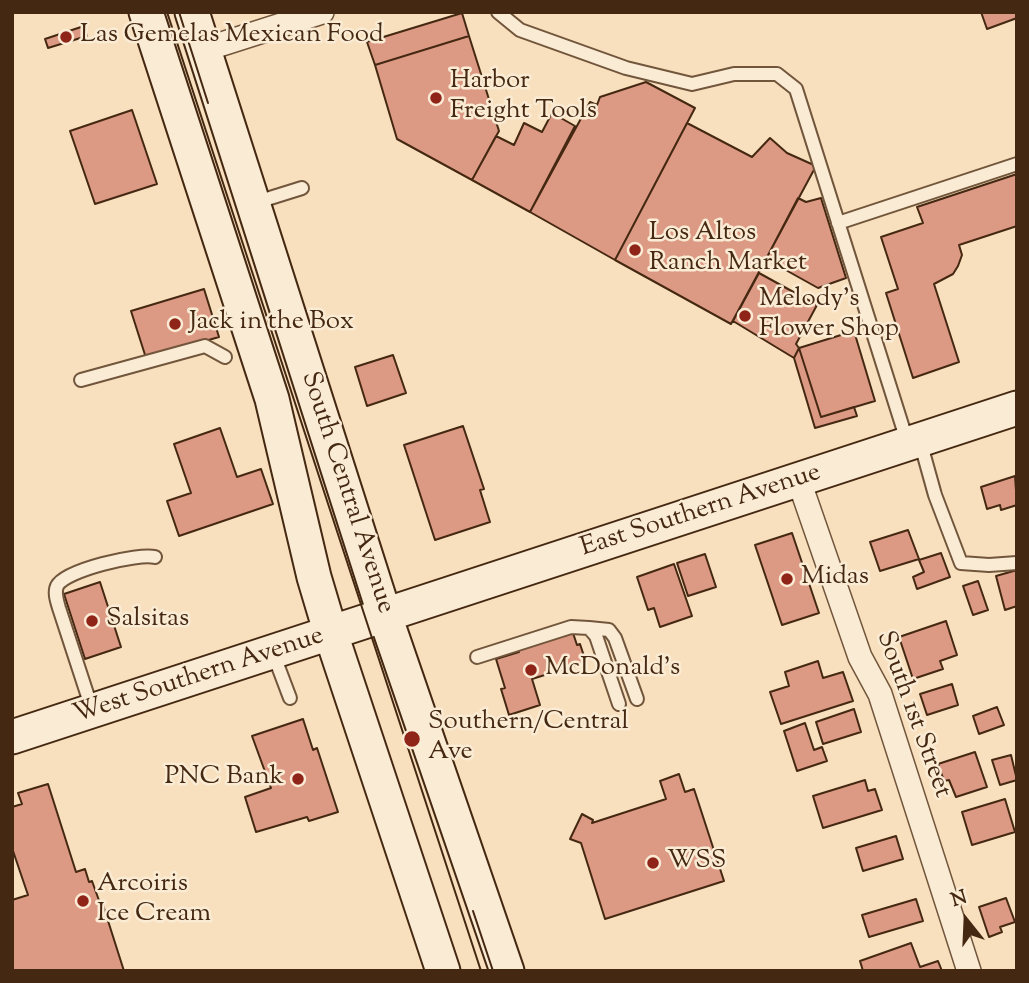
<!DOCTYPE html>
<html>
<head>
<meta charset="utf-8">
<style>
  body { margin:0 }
  #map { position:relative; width:1029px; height:983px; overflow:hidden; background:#f8e0be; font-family:"Sorts Mill Goudy",serif }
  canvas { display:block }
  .frame { position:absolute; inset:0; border:14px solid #452811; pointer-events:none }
  .north { position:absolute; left:931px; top:885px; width:70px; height:70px; -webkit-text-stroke:5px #faebd5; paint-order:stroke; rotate:342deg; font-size:19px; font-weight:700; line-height:28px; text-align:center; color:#452811 }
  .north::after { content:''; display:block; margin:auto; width:24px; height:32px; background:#452811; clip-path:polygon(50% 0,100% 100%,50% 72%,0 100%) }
</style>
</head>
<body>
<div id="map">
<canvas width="1029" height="983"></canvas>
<div class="frame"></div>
<div class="north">N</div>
</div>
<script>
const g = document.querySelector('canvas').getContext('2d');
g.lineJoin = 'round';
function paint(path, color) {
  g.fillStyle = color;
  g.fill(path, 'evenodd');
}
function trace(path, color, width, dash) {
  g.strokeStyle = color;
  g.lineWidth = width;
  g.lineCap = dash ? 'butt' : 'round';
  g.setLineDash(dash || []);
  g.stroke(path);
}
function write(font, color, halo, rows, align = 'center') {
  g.font = font + ' "Sorts Mill Goudy",serif';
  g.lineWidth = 5;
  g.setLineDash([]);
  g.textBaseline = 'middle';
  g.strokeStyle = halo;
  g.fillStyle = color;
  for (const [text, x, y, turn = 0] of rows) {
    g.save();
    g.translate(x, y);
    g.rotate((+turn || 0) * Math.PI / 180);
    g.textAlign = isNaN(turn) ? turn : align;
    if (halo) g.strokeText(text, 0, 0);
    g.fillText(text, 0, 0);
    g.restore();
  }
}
const building = new Path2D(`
  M981 12H1017V18L987 29Z
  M462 13 469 36 375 65 367 42Z
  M84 26 87 36 48 48 45 39Z
  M469 36 499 131 472 180 397 139 375 65Z
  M646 82 695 108 615 260 530 212 590 102 597 105 600 97Z
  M132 110 157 184 95 204 70 131Z
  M552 113 575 126 530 212 472 180 496 136 514 145 524 123 542 132Z
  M687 123 752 157 770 138 787 153 816 166 731 324 615 260Z
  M1017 174V226L959 245 962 255 958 266 953 274 934 284 959 362 913 378 886 293 898 289 881 237 923 223 917 207Z
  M798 198 806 202 821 198 846 278 818 288 766 259Z
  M759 273 817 305 796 344 799 348 794 358 733 321Z
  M204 289 219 337 146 358 131 311Z
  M854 331 875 401 821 417 799 348Z
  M799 348 821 417 854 407 857 416 815 428 794 358Z
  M393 355 406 393 367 406 355 367Z
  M463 426 484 489 480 490 490 522 435 540 404 445Z
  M220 428 237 477 261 469 273 504 179 536 167 501 191 493 174 444Z
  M1015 476 1017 505 1001 510 1000 505 987 509 981 487Z
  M908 530 919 559 880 571 870 542Z
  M792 533 819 613 782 625 755 545Z
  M941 553 950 577 917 589 913 577 924 572 919 560Z
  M705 554 716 587 688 596 677 563Z
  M674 564 692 616 660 627 654 608 648 610 637 577Z
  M1017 570V606L1005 610 996 576Z
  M978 581 988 610 973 615 963 586Z
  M100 582 121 647 85 659 64 594Z
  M946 621 957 655 940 661 943 669 913 679 899 637Z
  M573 633 577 645 580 644 586 662 532 679 540 705 509 715 501 689 505 688 496 659 519 652 517 648 563 634 564 636Z
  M818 661 823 678 843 672 853 701 781 724 770 692 789 686 785 672Z
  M952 684 958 705 927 715 920 694Z
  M997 707 1004 725 979 734 973 716Z
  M854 709 861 732 823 744 816 722Z
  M303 719 313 750 317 748 338 812 309 821 307 817 256 832 245 797 271 788 252 736Z
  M805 723 814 750 822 747 827 761 797 771 784 731Z
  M975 752 987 787 956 797 949 780 944 781 938 764Z
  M1011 755 1017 780 1000 785 992 760Z
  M679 774 685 792 694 789 724 881 605 919 581 843 570 839 582 814 593 820 592 823 666 799 660 781Z
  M865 780 868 791 875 789 882 810 823 828 813 796Z
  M48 784 76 872 85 869 89 882 92 881 101 906 103 905 124 971H12V900L28 895 12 848V807L22 804 18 793Z
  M1005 799 1015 832 972 845 962 812Z
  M896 836 903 859 863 871 856 848Z
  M1006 898 1015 922 1000 927 1002 932 989 937 979 907Z
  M916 899 923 921 869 937 862 915Z
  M911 943 920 967 938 961 942 971H863L860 961Z`);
paint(building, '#dc9984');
trace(building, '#452811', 2);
const service = new Path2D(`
  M498 12 520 30 626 68 692 84 734 74H777L796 89 908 444
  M254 203 302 188
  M838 223 1017 164
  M81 380 205 346 225 357
  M920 441 935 495 961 563 989 565 1017 563
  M589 628 609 630 615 638 637 699
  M273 653 290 698
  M477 657 571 627 589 628 596 636 619 704
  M92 709 59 608C57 601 54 593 57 586 65 570 138 553 155 557`);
const minor = new Path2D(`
  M203 50 322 12
  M799 481 860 657 880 694 969 971`);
const secondary = new Path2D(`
  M146 12 272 399 314 577 331 634 443 971
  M192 12 385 616 507 971
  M12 737 1017 408`);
trace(service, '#72563c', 16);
trace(minor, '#72563c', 26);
trace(secondary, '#452811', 37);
trace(service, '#faebd5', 12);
trace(minor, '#faebd5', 23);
trace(secondary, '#faebd5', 33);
trace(new Path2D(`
  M167 12 481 971
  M179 12 208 103
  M473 911 493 971`), '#452811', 2);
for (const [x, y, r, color] of [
  [66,37,7,"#8f2418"],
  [436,98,7,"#8f2418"],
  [635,250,7,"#8f2418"],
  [745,316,7,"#8f2418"],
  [175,324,7,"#8f2418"],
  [787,579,7,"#8f2418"],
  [92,621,7,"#8f2418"],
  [531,670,7,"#8f2418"],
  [412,739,9,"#8f2418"],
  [298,779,7,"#8f2418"],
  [653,863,7,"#8f2418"],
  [83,901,7,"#8f2418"]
]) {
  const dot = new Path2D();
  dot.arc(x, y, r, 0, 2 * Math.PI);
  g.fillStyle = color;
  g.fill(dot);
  trace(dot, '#faebd5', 2.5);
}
write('26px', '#452811', '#faebd5', [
  ["Las Gemelas Mexican Food",80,37],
  ["Harbor",450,83],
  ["Freight Tools",450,113],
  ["Los Altos",649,235],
  ["Ranch Market",649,265],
  ["Melody's",759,301],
  ["Flower Shop",759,331],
  ["Jack in the Box",189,324],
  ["Midas",801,579],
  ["Salsitas",106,621],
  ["McDonald's",545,670],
  ["Southern/Central",428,724],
  ["Ave",428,754],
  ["PNC Bank",284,779,"right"],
  ["WSS",667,863],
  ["Arcoiris",97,886],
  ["Ice Cream",97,916]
], 'left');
write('26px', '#452811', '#faebd5', [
  ["South Central Avenue",346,493,72],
  ["East Southern Avenue",701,512,-18],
  ["West Southern Avenue",199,677,-18],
  ["South 1st Street",912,715,70]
]);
</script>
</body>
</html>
